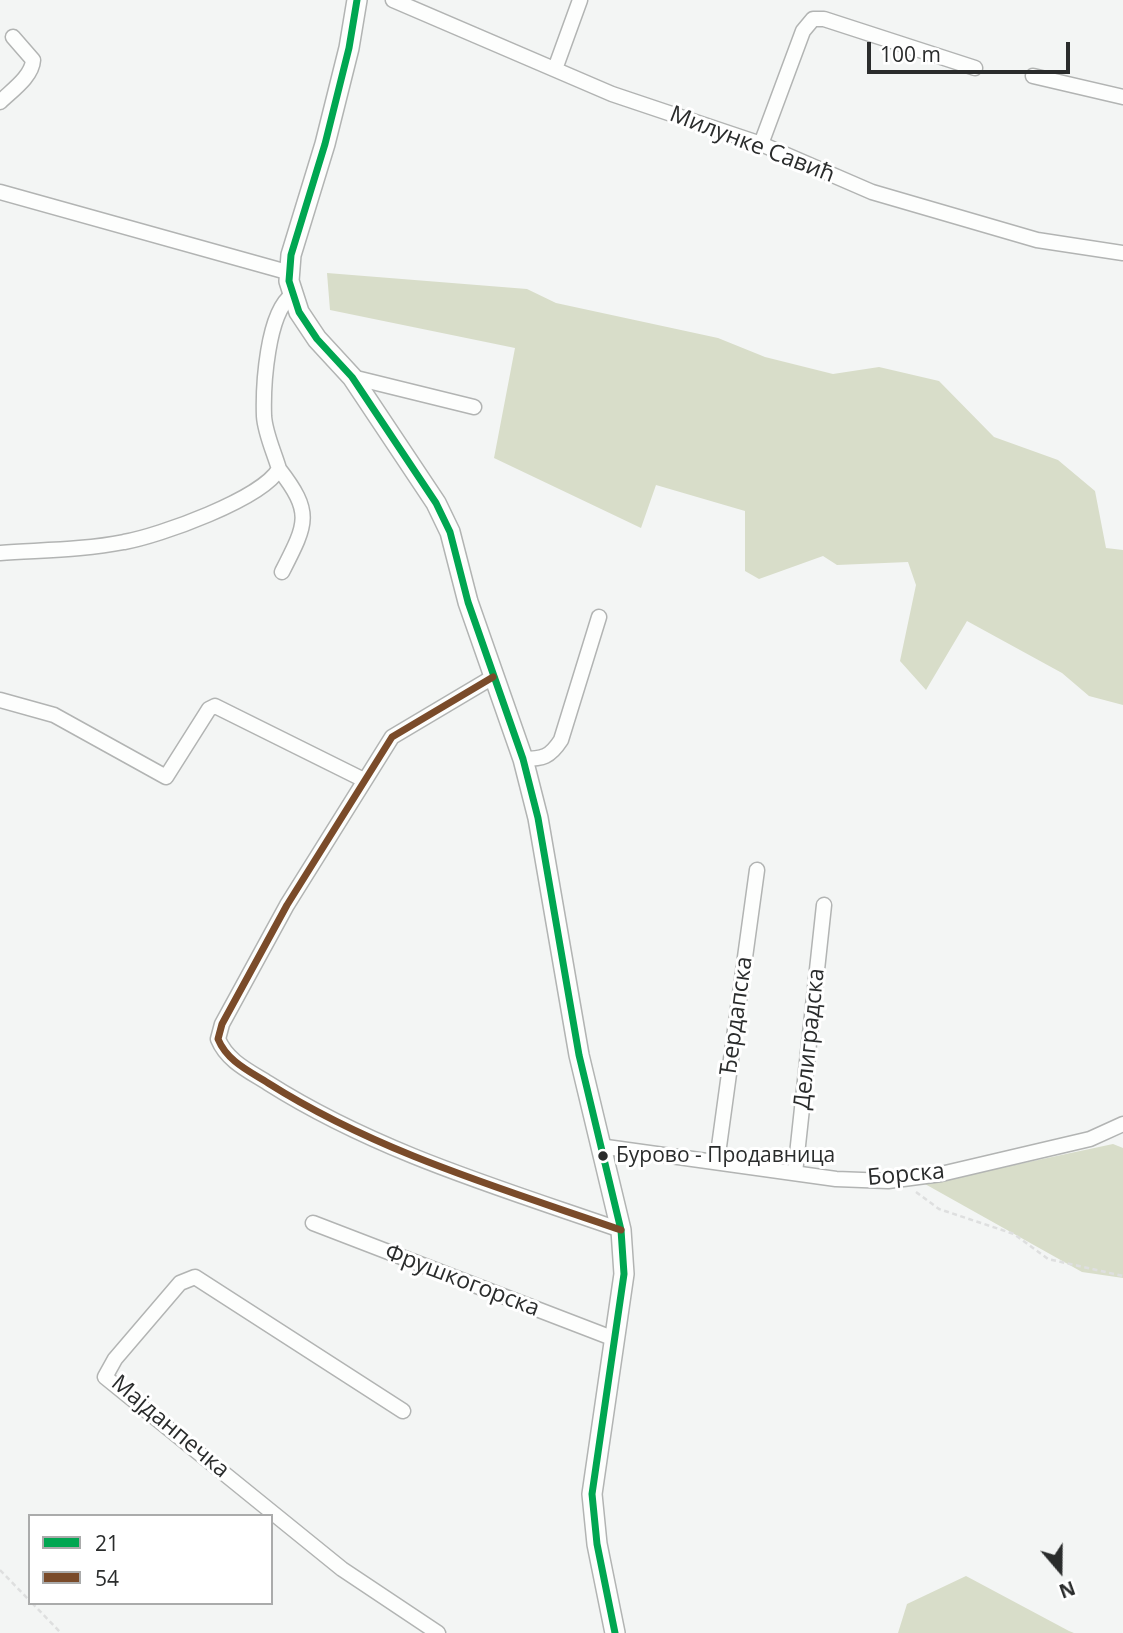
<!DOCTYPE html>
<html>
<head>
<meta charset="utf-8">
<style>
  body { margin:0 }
  #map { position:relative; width:1123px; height:1633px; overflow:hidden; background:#f3f5f4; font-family:"Open Sans",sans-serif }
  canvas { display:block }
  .legend { position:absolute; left:28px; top:1514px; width:245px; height:91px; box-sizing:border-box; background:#fff; border:2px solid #aaabab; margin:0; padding:9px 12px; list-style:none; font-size:21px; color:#2a2c2c }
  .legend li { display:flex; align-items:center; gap:14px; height:35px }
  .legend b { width:35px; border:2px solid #aaabab }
  .north { position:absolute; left:1025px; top:1535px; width:70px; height:70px; -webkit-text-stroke:5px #fff; paint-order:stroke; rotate:160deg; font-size:19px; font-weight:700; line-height:28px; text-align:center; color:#2a2c2c }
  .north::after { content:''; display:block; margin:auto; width:24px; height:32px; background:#2a2c2c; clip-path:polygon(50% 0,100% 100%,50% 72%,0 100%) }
  .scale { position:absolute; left:867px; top:42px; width:203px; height:32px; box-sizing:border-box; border:4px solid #2a2c2c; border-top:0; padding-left:9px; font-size:21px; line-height:24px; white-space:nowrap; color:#2a2c2c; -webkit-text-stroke:5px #fff; paint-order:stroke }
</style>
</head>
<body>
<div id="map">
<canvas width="1123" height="1633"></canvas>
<ul class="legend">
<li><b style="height:9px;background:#00a651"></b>21</li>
<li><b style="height:9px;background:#7a4b2a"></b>54</li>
</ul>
<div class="north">N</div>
<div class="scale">100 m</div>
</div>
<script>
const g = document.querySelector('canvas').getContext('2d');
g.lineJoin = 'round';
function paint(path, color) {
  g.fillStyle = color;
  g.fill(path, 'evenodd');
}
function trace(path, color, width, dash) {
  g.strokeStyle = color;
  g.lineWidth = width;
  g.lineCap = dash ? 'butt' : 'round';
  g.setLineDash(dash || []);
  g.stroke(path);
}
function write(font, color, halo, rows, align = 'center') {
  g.font = font + ' "Open Sans",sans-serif';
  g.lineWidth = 6;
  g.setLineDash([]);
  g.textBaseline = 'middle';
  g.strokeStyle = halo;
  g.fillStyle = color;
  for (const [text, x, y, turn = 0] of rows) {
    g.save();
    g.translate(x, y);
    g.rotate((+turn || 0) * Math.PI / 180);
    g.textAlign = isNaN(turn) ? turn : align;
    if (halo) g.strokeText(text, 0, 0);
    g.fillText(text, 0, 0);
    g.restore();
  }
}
paint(new Path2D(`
  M327 273 527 289 556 303 718 338 765 357 833 374 879 367 939 381 994 437 1058 460 1095 491 1106 548 1123 550V705L1089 696 1062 673 967 621 926 690 900 661 916 585 908 562 837 565 823 556 759 579 745 571V511L656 485 641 528 494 458 515 348 330 310Z
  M1113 1144 1123 1148V1278L1082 1272 925 1184Z
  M966 1576 1069 1631 1074 1633H898L907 1604Z`), '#d8ddc9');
const street = new Path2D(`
  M393 0 612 94 761 144 872 192 1037 240 1123 253
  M555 69 580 0
  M1033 76 1123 97
  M0 102C11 91 32 77 33 60L13 37
  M761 144 803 31 813 19H824L975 68
  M0 192 287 272
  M352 377 474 407
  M279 469C313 513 307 523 282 572
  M0 553C41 550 84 550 124 542 159 536 262 499 279 469 274 452 265 433 264 416 263 386 267 313 292 295
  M493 677 392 737 287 905 222 1024 218 1039C227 1061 249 1071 268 1083 377 1152 500 1188 621 1230
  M0 700 54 715 166 777 209 709 215 706 364 780
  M523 759C543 759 550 757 561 740L599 617
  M599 1146 836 1179 888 1181 941 1174 1090 1139 1123 1124
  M717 1161 757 870
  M795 1173 824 905
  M313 1223 612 1338
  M403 1411 195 1277 180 1283 115 1359 105 1377 342 1569 438 1633`);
const secondary = new Path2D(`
  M357 0 349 48 325 144 291 255 289 281 299 312 317 339 352 377 436 503 450 532 468 602 523 759 538 818 579 1055 621 1230 624 1274 592 1494 597 1544 615 1633`);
trace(street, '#b2b4b3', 17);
trace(secondary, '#b2b4b3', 22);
trace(new Path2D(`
  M916 1192 939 1209 1014 1234 1048 1259 1123 1276
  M0 1570 30 1601
  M32 1603 61 1633`), '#dedfdf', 2.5, [5, 3.5]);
trace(street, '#fdfefd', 14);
trace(secondary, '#fdfefd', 19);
trace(new Path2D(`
  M357 0 349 48 325 144 291 255 289 281 299 312 317 339 352 377 436 503 450 532 468 602 523 759 538 818 579 1055 621 1230 624 1274 592 1494 597 1544 615 1633`), '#00a651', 7);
trace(new Path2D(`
  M493 677 392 737 287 905 222 1024 218 1039C227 1061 249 1071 268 1083 377 1152 500 1188 621 1230`), '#7a4b2a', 7);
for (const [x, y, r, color] of [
  [603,1156,6,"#2a2c2c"]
]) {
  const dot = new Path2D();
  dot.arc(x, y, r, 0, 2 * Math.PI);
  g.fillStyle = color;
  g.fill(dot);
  trace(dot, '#fff', 2.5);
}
write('21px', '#2a2c2c', '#fff', [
  ["Бурово - Продавница",616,1156]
], 'left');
write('23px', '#2a2c2c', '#fff', [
  ["Милунке Савић",752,145,21],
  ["Ђердапска",737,1016,-82],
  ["Делиградска",810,1039,-84],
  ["Борска",906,1175,-5],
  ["Фрушкогорска",462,1281,21],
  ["Мајданпечка",170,1427,40]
]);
</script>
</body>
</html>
